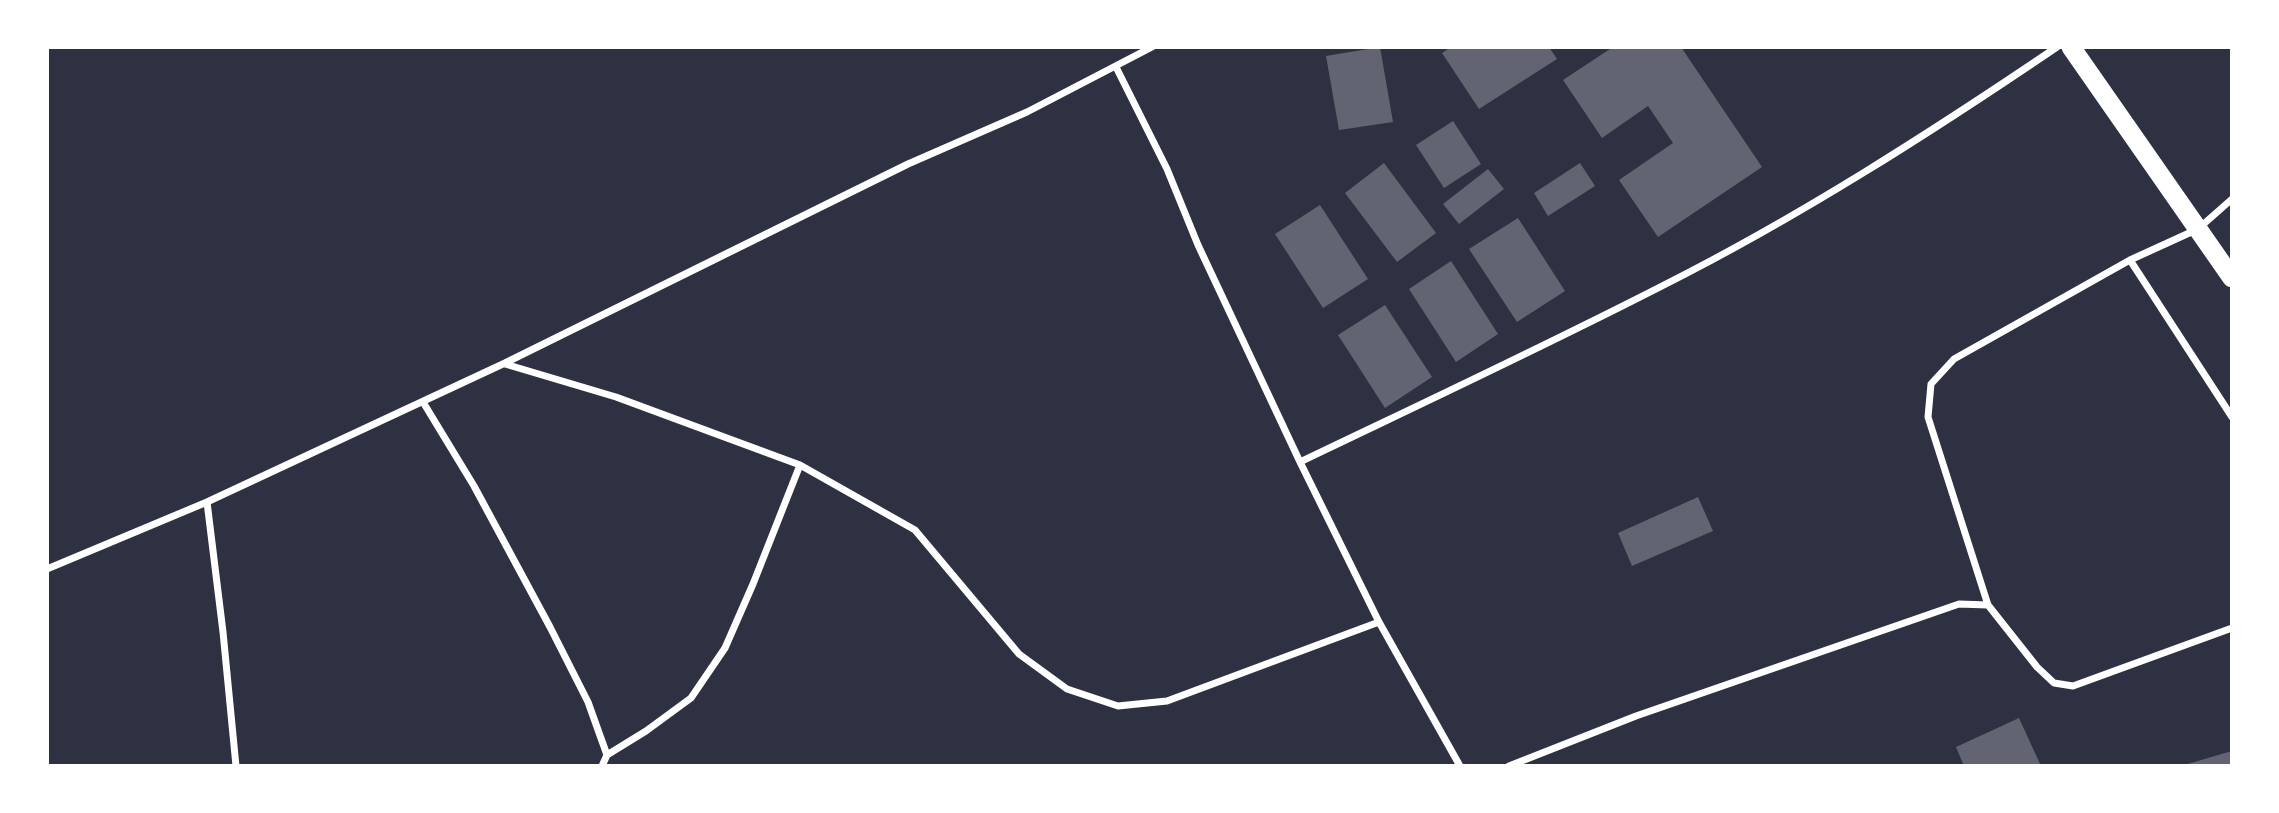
<!DOCTYPE html>
<html>
<head>
<meta charset="utf-8">
<style>
  body { margin:0 }
  #map { position:relative; width:2279px; height:813px; overflow:hidden; background:#2d3142; font-family:"Exo 2",sans-serif }
  canvas { display:block }
  .frame { position:absolute; inset:0; border:49px solid #fff; pointer-events:none }
</style>
</head>
<body>
<div id="map">
<canvas width="2279" height="813"></canvas>
<div class="frame"></div>
</div>
<script>
const g = document.querySelector('canvas').getContext('2d');
g.lineJoin = 'round';
function paint(path, color) {
  g.fillStyle = color;
  g.fill(path, 'evenodd');
}
function trace(path, color, width, dash) {
  g.strokeStyle = color;
  g.lineWidth = width;
  g.lineCap = dash ? 'butt' : 'round';
  g.setLineDash(dash || []);
  g.stroke(path);
}
paint(new Path2D(`
  M1380 47 1393 122 1339 130 1326 56Z
  M1451 47H1549L1557 59 1479 109 1442 53Z
  M1613 47H1681L1762 167 1658 237 1619 180 1673 143 1648 106 1602 138 1563 80Z
  M1453 121 1481 164 1444 188 1416 145Z
  M1384 163 1436 233 1397 262 1345 193Z
  M1580 163 1595 186 1548 216 1534 193Z
  M1488 169 1504 189 1459 224 1443 204Z
  M1320 205 1368 279 1323 308 1275 234Z
  M1518 218 1565 291 1517 322 1469 249Z
  M1451 261 1498 334 1456 362 1409 289Z
  M1385 305 1432 377 1385 408 1338 335Z
  M1698 497 1713 531 1632 566 1618 533Z
  M2019 718 2041 766H1964L1956 747Z
  M2232 751V766H2184V765Z`), '#626471');
trace(new Path2D(`
  M1116 67 1167 169 1198 245 1300 462 1379 622 1460 766
  M2130 260 2232 417
  M505 364 616 397 800 465 915 530 1019 654 1067 689 1118 706 1167 701 1379 622
  M423 402 474 486 550 627 588 702 607 755 602 766
  M1300 462C1421 404 1543 347 1662 286 1799 217 1930 133 2057 47
  M207 502 223 632 236 766
  M47 569 207 502 505 363 908 164 1027 112 1152 47
  M1988 605 1928 417 1931 384 1954 359 2130 260 2198 229 2232 199
  M607 755 646 731 691 698 725 648 753 584 800 465
  M1509 766 1636 716 1959 604 1988 605 2037 667 2054 683 2073 686 2232 628`), '#fff', 7);
trace(new Path2D(`
  M2071 47 2232 278`), '#fff', 19);
</script>
</body>
</html>
